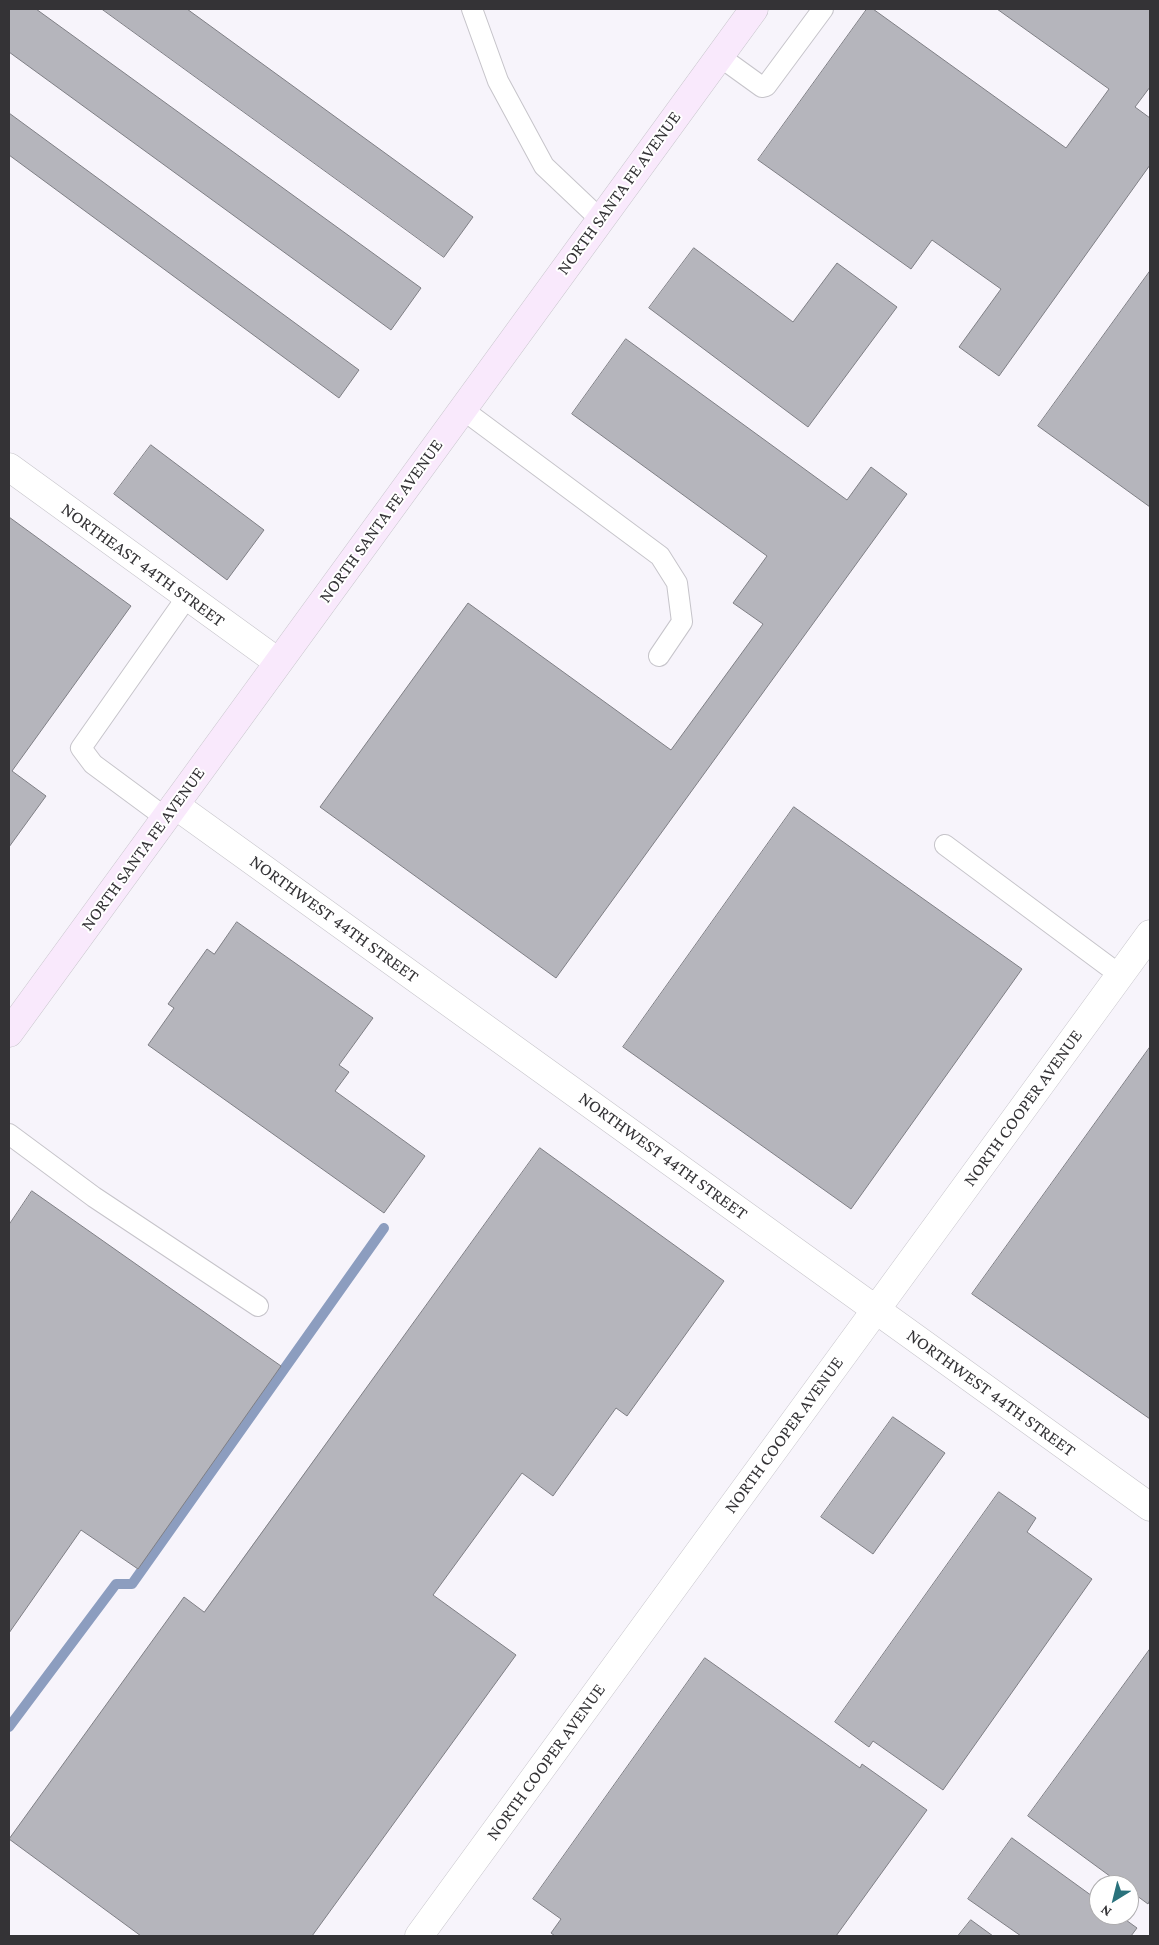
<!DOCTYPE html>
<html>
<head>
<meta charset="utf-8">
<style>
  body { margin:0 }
  #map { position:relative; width:1159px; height:1945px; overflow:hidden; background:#f7f4fb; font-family:"Crimson Pro",serif }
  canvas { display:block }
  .frame { position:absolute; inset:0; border:10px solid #343336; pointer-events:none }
  .north { position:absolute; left:1089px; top:1875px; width:50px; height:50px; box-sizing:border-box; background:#fff; border:1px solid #aeadaf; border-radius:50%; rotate:216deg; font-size:14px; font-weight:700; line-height:20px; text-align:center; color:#343336 }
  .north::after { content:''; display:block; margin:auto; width:18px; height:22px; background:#2a727c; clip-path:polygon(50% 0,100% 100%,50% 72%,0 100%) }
</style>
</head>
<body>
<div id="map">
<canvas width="1159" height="1945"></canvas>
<div class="frame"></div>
<div class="north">N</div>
</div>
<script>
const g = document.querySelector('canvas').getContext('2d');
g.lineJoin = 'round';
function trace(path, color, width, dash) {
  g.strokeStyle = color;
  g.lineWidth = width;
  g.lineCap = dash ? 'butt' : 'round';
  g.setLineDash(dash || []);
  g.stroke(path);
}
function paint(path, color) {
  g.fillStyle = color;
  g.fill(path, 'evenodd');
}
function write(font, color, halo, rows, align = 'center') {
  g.font = font + ' "Crimson Pro",serif';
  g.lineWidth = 4;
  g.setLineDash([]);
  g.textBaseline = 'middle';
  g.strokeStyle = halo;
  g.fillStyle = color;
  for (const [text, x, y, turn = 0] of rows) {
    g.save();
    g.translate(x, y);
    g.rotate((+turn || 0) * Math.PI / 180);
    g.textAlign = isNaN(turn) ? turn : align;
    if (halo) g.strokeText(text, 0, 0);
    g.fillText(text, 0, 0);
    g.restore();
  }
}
trace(new Path2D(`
  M9 1727 116 1584H132L384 1228`), '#8c9dbf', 10);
const building = new Path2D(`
  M9 9H36L421 288 391 330 9 52Z
  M102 9H187L473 217 444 257Z
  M867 9H873L1066 148 1109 89 997 9H1150V87L1135 107 1150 118V165L999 376 959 347 1001 289 932 240 911 269 758 160Z
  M9 113 359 370 339 398 9 155Z
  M694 248 793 322 837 263 897 307 808 427 649 308Z
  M1150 271V507L1038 426Z
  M626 339 847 500 871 467 907 494 556 978 320 807 468 603 671 750 763 624 733 603 767 556 572 414Z
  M151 445 264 530 227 580 114 494Z
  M9 517 131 606 12 771 46 796 9 847Z
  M794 807 1022 969 851 1209 623 1047Z
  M237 922 373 1018 339 1065 349 1072 335 1091 425 1156 384 1213 148 1045 174 1008 168 1004 207 949 214 954Z
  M1150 1047V1419L972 1294Z
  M540 1148 724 1281 627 1416 616 1408 553 1496 522 1473 433 1595 516 1655 312 1936H141L9 1839 184 1597 204 1612Z
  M32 1191 281 1366 138 1569 81 1530 9 1633V1225Z
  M893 1417 945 1453 873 1554 821 1517Z
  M999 1492 1036 1518 1027 1532 1092 1579 943 1790 873 1741 869 1747 835 1722Z
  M1150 1649V1900L1148 1904 1129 1890V1885H1122L1028 1816Z
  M705 1658 860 1768 862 1764 927 1810 836 1936H555L551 1933 561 1919 533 1899Z
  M1012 1838 1099 1901V1915H1119L1137 1928 1131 1936H1021L968 1899Z
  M971 1920 993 1936H958Z`);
paint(building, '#b5b5bc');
trace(building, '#7f7f85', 1);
const service = new Path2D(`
  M472 9 498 81 544 166 600 219
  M719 56 762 87 766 86 823 9
  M462 409 660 556 677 583 682 622 659 656
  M166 818 93 764 81 748 187 597
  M945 845 1120 975
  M9 1134 94 1197 258 1306`);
const minor = new Path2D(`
  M9 467 278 662
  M175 805 1150 1507
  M419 1936 1150 934`);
const secondary = new Path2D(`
  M9 1033 754 9`);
trace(service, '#c6c4ca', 22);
trace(minor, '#c6c4ca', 29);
trace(secondary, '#c6c4ca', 29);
trace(service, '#fff', 20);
trace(minor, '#fff', 28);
trace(secondary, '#f9e9fc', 28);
write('18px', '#343336', '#fff', [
  ["NORTH SANTA FE AVENUE",619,193,-54],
  ["NORTH SANTA FE AVENUE",381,521,-54],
  ["NORTHEAST 44TH STREET",143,565,36],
  ["NORTH SANTA FE AVENUE",143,849,-54],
  ["NORTHWEST 44TH STREET",334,919,36],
  ["NORTH COOPER AVENUE",1023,1108,-54],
  ["NORTHWEST 44TH STREET",663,1156,36],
  ["NORTHWEST 44TH STREET",991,1393,36],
  ["NORTH COOPER AVENUE",784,1435,-54],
  ["NORTH COOPER AVENUE",546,1762,-54]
]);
</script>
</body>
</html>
